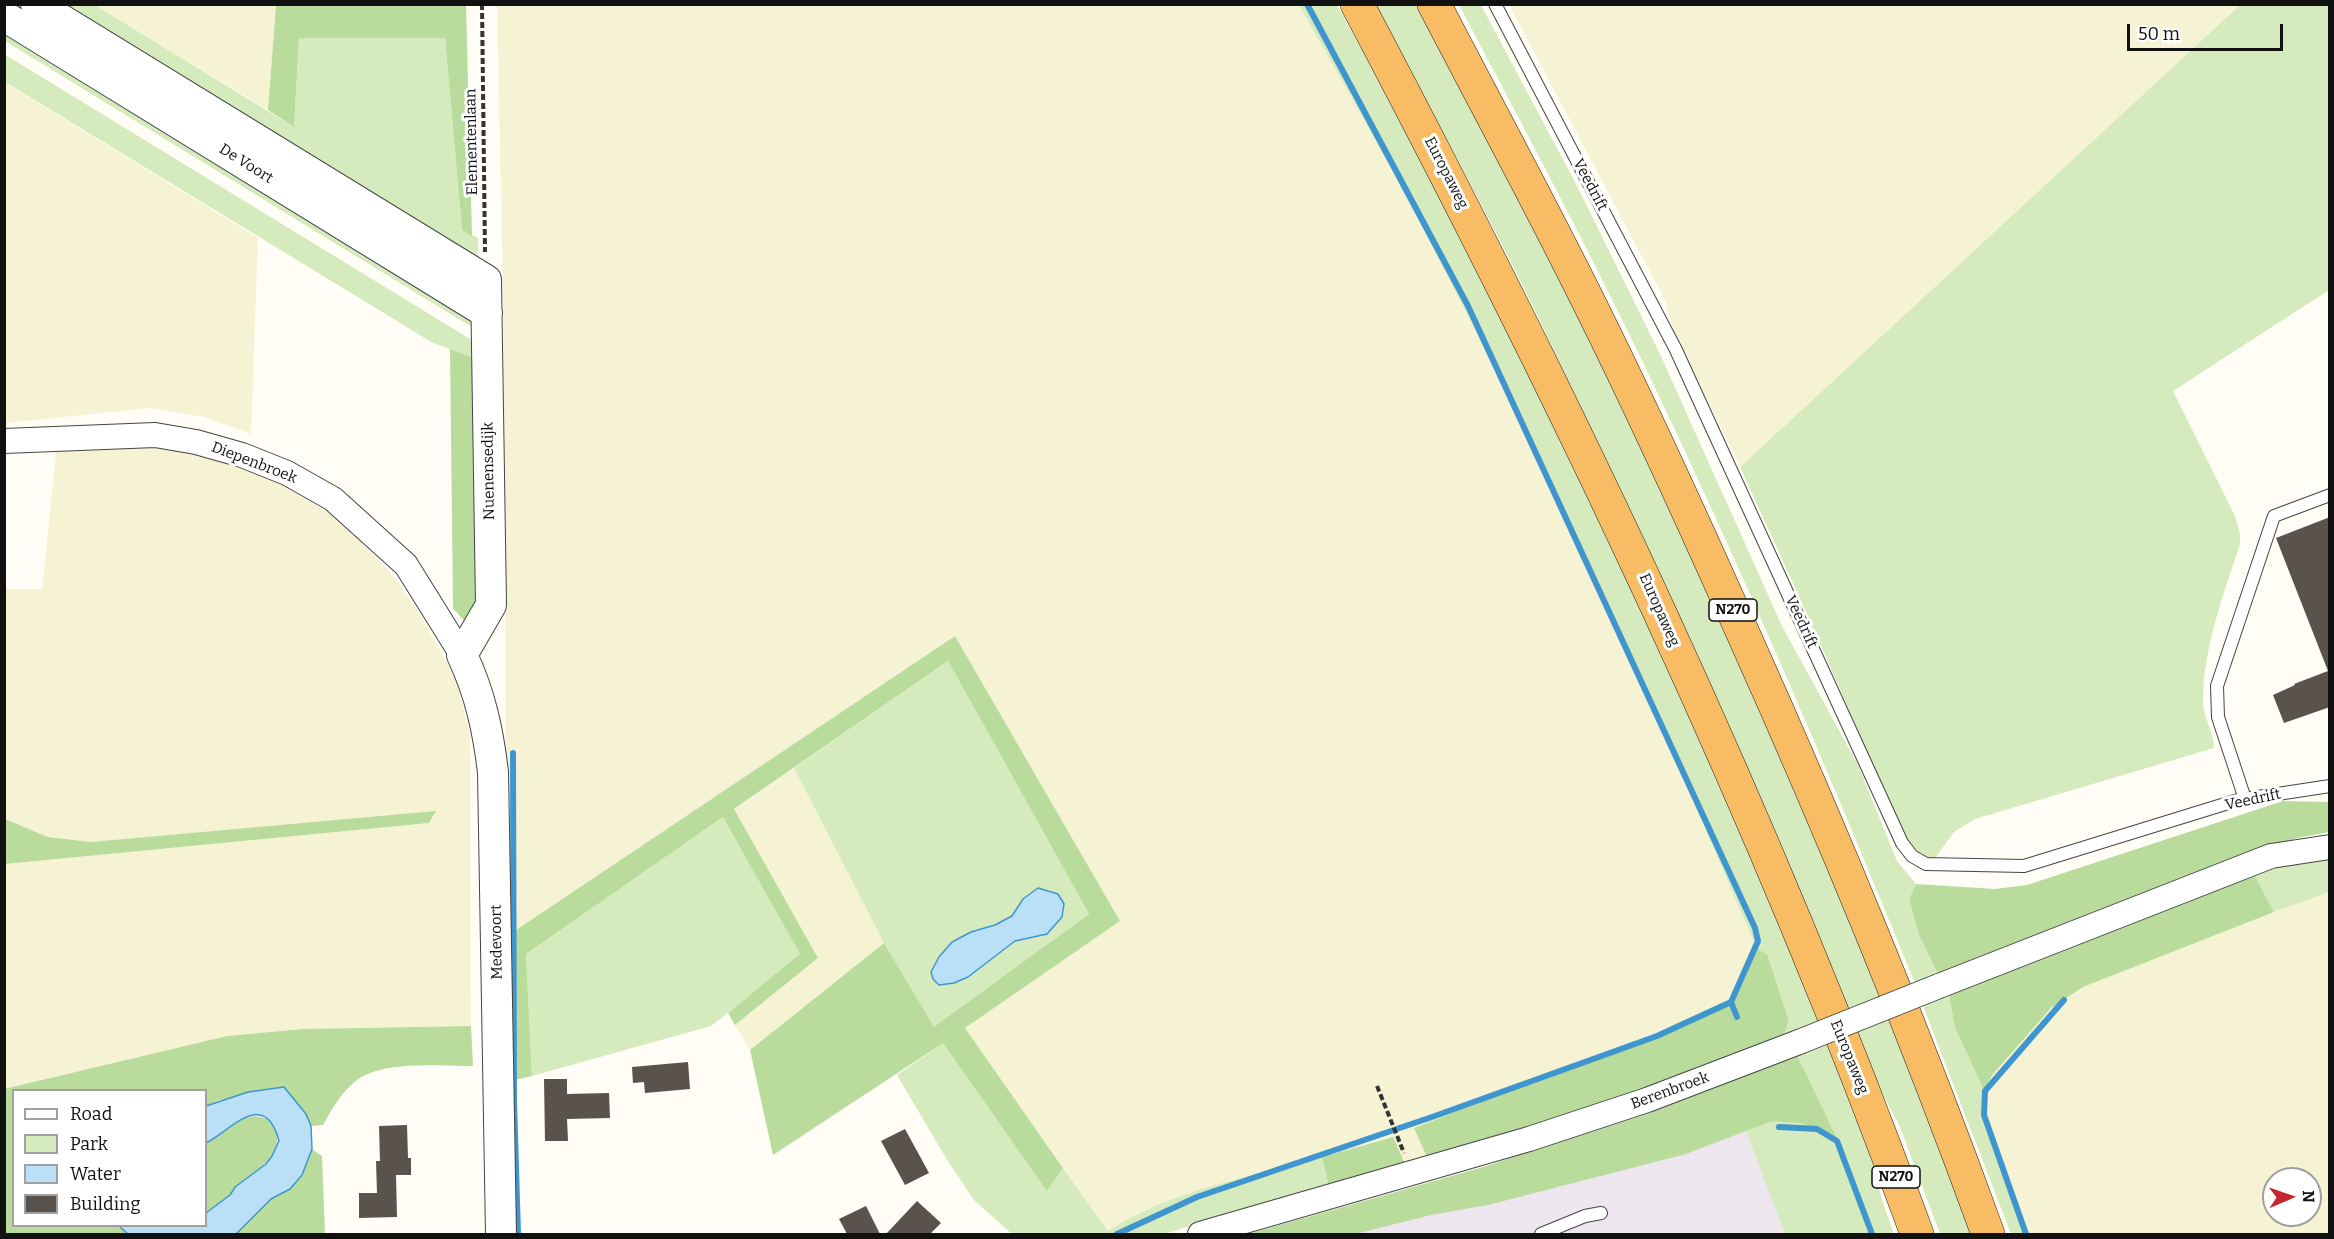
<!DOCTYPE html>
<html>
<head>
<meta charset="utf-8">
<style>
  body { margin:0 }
  #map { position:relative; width:2334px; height:1239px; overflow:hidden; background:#fffdf5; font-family:Bitter,serif }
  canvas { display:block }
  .frame { position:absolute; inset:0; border:6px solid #111; pointer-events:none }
  .legend { position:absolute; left:12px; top:1089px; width:195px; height:138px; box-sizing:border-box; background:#fff; border:2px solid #a0a0a0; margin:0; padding:8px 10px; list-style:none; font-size:18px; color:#111 }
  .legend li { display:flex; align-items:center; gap:12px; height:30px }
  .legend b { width:30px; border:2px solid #a0a0a0 }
  .north { position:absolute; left:2262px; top:1167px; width:60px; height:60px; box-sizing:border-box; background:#fff; border:2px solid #a0a0a0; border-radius:50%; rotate:88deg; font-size:16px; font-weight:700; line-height:24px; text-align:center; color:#111 }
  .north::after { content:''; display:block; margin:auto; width:21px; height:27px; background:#c4262e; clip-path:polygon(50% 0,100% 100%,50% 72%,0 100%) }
  .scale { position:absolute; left:2127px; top:24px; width:156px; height:27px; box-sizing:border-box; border:3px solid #111; border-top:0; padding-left:8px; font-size:18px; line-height:21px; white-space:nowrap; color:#111; -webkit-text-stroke:4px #fff; paint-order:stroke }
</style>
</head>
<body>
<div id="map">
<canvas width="2334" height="1239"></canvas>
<div class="frame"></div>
<ul class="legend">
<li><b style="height:8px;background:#fff"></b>Road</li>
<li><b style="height:16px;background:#d5ebbd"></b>Park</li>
<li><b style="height:16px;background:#b9e0f7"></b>Water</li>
<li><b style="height:16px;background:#5a524d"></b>Building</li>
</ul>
<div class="north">N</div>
<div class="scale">50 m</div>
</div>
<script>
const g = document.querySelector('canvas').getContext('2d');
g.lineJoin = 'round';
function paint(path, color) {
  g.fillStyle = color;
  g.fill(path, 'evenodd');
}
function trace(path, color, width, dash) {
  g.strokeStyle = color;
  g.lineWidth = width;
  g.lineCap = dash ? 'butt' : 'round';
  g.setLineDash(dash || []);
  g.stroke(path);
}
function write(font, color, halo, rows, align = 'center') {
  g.font = font + ' Bitter,serif';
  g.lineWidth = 6;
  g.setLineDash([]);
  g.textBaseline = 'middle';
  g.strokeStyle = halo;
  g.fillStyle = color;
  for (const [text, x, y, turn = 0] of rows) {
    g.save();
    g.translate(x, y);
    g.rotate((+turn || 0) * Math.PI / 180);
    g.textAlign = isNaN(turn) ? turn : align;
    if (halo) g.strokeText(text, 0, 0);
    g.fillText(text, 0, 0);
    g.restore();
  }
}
paint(new Path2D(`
  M1752 1115 1801 1234H1287Z`), '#eee6ef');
paint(new Path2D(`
  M95 5H276L268 110Z
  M497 5H1299L1404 191 1484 345 1681 773 1757 949 1741 987 1729 1005 1415 1127 1427 1157 1405 1164 1392 1137 1180 1196 1141 1212 1108 1231 965 1028 1120 921 955 636 507 936 503 291Z
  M1509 5H2240L1740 467 1673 330 1666 302Z
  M4 82 258 238 251 434 204 417 150 408 5 423Z
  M57 445H165L227 459 281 484 327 512 358 539 397 580 422 618 456 679 470 735 471 1026 302 1029 227 1036 5 1089 4 864 429 823 436 812 91 842 48 837 5 819V589H42Z
  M794 768 884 943 750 1050 735 1025 818 958 734 810Z
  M2329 892V1234H2027L1982 1104 1984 1090 1993 1074 2031 1029 2051 1008 2083 987 2319 894ZM2274 1179H2310V1215H2274Z`), '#f6f3d4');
paint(new Path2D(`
  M44 5H95L294 127 299 38H445L462 230 478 238V271Z
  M1299 5H1337L1525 347 1823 1019 1785 1034 1789 1021 1767 955 1757 949 1681 773 1509 396 1404 191Z
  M1374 5H1423L1561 271 1822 840 1976 1234H1940L1900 1127 1855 1041C1751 799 1651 553 1537 315 1486 210 1430 107 1374 5Z
  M1459 5H1481L1577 186 1660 354 1782 626 1858 765 1897 861 1916 884 1909 899 1919 935 1939 976 1915 983C1828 770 1738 559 1638 352 1581 235 1520 120 1459 5Z
  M2240 5H2329V290L2173 391 2235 516 2240 534V544C2223 596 2203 648 2203 703 2204 719 2214 732 2214 748L1975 819 1954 832 1933 861 1915 855 1905 840 1817 636 1740 467Z
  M4 23 477 323 470 326 5 41Z
  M4 54 480 345V360L433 343 5 82Z
  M948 661 1089 914 934 1028 884 943 794 768ZM1023 899 1047 934 1015 941 968 977 939 957 952 941 971 932 995 925 1012 916Z
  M723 817 801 955 711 1026 532 1076 526 954Z
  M2329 859V892L2274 912 2254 874 2289 864Z
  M1949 995 1955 1028 1984 1090 1982 1104 2027 1234H2011L1923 1006Z
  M1832 1041 1856 1101 1883 1203 1894 1234H1785L1746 1131 1772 1120 1800 1123 1835 1137 1797 1055Z
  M943 1043 1047 1190 1063 1168 1108 1231C1171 1190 1250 1177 1322 1157L1329 1187 1252 1207 1164 1234H1012L974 1200 949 1163 897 1075Z`), '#d5ebbd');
paint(new Path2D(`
  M276 5H466L472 236 462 230 445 38H299L294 127 268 110Z
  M450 349 480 360 476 610 465 622 453 608Z
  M955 636 1120 921 965 1028 1063 1168 1047 1191 943 1043 773 1155 750 1050 884 943 934 1027 1089 914 948 661 734 809 818 958 735 1025 728 1013 800 954 723 817 526 954 532 1076 510 1081 507 936Z
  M2283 801 2329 802V832L2297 838 2221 863 1939 976 1919 935 1909 899 1916 884 1995 889 2027 885Z
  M436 811 429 823 5 864V819L48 837 91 842Z
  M2254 874 2274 912 2083 987 2051 1008 1993 1074 1984 1090 1955 1028 1949 995Z
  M1757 949 1767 954 1789 1021 1783 1038 1588 1109 1427 1157 1414 1128 1729 1005 1741 987Z
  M471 1026 473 1066C440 1066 384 1060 357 1080 342 1091 332 1109 323 1125L311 1126 306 1114 219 1100 206 1106V1090H14V1226H119L128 1234H5L4 1089 227 1036 302 1029Z
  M1797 1055 1836 1137 1800 1123 1772 1121 1686 1154 1488 1205 1431 1215 1355 1234H1248L1490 1165 1717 1086Z
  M254 1116C263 1117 269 1118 274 1127 289 1154 251 1175 233 1189 227 1200 216 1207 206 1213V1143C225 1133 230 1122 254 1116Z
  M1393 1137 1405 1164 1329 1187 1322 1157Z
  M312 1149 322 1156 325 1234H236L271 1199 290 1189 302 1175Z`), '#b9dc9c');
const water = new Path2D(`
  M1038 888 1058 894 1064 904 1062 917 1047 934 1015 941 968 977 954 983 939 985 933 979 931 972 939 957 952 942 971 932 995 925 1012 916 1023 899Z
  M284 1087 306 1114 311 1126 312 1149 302 1175 290 1189 271 1199 236 1234H128L119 1226H206V1213L230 1195 235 1187 266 1164 272 1156 279 1141C265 1087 230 1131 206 1143V1106L248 1092Z`);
paint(water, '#b9e0f7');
trace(water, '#3f96cf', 1.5);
trace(new Path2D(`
  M1307 4 1468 306 1755 928 1758 941 1731 1002
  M513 753 514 1100 518 1234
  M1779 1127 1817 1129 1837 1141 1872 1234
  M1117 1234 1197 1197 1432 1117 1657 1036 1731 1002 1737 1017
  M2026 1234 1984 1115 1985 1091 2064 1000`), '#3f96cf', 6);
paint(new Path2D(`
  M2330 517V707L2284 723 2273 695 2295 685 2294 684 2328 671 2276 538Z
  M688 1062 690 1089 645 1093 644 1082 633 1083 632 1067Z
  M544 1079H567V1094L609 1093 610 1118 567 1119 568 1141H545Z
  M407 1125 408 1158H411V1175H396L397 1217 359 1218V1193H377L376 1161H380L379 1126Z
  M905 1129 929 1173 905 1185 881 1141Z
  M917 1201 941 1223 930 1234H886Z
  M866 1206 880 1234H847L839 1219Z`), '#5a524d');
const service = new Path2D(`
  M1495 4 1676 350 1902 843 1912 856 1926 864 2024 866 2238 800 2330 786
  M2245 799 2218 717 2217 686 2274 516 2330 495
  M1541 1234 1585 1216 1601 1213`);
const minor = new Path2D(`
  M4 441 155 435 196 442 242 455 287 473 333 499 406 565 462 655
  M1939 986 2271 856 2330 847
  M1200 1234 1529 1139 1647 1100 1799 1042`);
const tertiary = new Path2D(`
  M36 4 486 280 491 605 462 655C480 693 488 730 493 772L501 1234
  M4 16 487 313`);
const trunk = new Path2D(`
  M1357 4C1568 403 1763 810 1917 1234
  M1434 4C1478 89 1523 172 1566 257 1629 380 1686 505 1742 631 1831 829 1914 1030 1988 1234`);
trace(service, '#444', 14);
trace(minor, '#444', 26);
trace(tertiary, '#444', 32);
trace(trunk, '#222', 34);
trace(new Path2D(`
  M482 4 485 252
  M1377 1086 1404 1153`), '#333', 4, [6, 3]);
trace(service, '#fff', 12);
trace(minor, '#fff', 24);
trace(tertiary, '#fff', 30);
trace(trunk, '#f7bc64', 33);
const minorBridge = new Path2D(`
  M1799 1042 1939 986`);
trace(minorBridge, '#444', 26, []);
trace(minorBridge, '#fff', 24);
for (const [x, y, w] of [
  [1733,610,48],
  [1896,1177,48]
]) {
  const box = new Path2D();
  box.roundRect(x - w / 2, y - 11, w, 22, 4.5);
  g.fillStyle = '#fff';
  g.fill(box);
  trace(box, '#111', 1.5);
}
write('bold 14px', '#111', null, [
  ["N270",1733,610],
  ["N270",1896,1177]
]);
write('15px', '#111', '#fff', [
  ["Elementenlaan",472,142,-91],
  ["De Voort",246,164,32],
  ["Europaweg",1446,173,63],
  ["Veedrift",1590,185,62],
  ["Diepenbroek",254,463,21],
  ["Nuenensedijk",489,471,-91],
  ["Europaweg",1659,610,66],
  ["Veedrift",1801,622,65],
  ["Veedrift",2253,800,-12],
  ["Medevoort",497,942,-91],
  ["Europaweg",1849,1057,68],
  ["Berenbroek",1670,1091,-20]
]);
</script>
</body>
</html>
